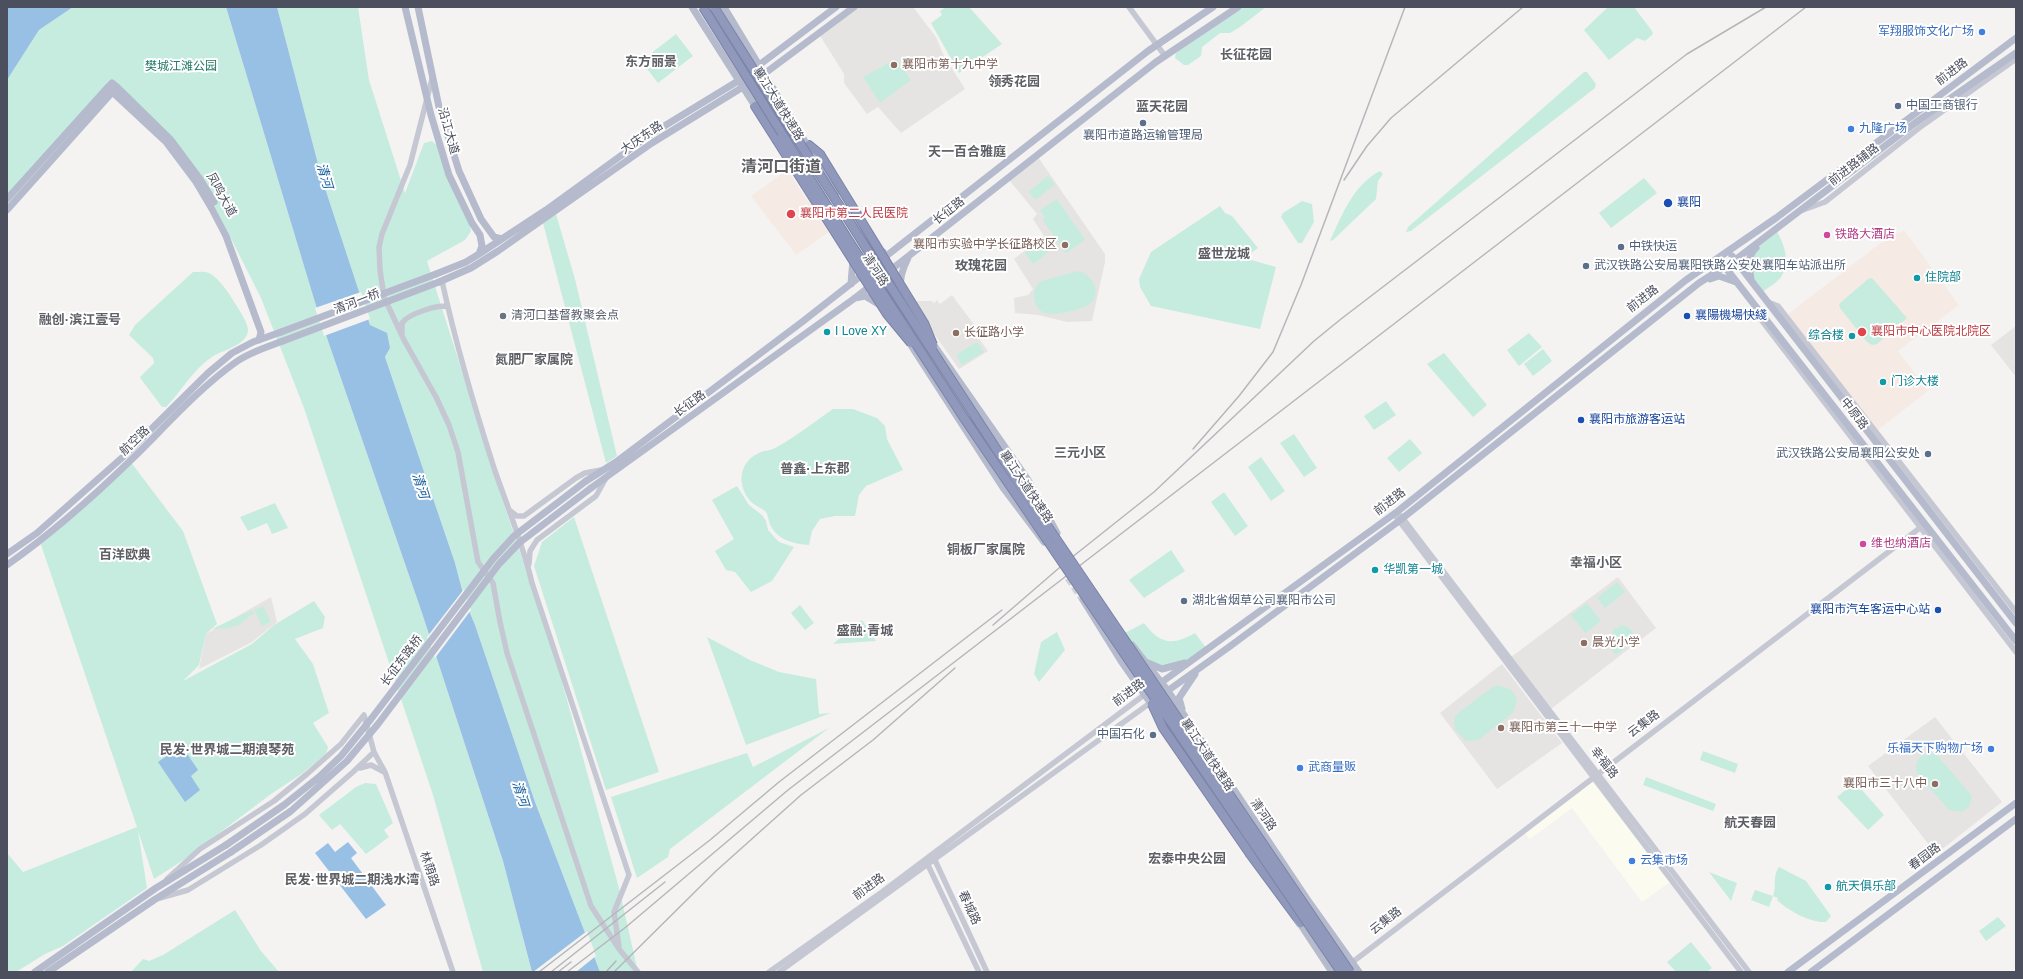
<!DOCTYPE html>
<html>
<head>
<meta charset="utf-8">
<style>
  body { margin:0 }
  #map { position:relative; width:2023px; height:979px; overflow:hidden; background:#f4f3f2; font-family:Arial,sans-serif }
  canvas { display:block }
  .frame { position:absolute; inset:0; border:8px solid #4c505e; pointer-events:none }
</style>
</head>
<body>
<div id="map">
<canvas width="2023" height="979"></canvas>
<div class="frame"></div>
</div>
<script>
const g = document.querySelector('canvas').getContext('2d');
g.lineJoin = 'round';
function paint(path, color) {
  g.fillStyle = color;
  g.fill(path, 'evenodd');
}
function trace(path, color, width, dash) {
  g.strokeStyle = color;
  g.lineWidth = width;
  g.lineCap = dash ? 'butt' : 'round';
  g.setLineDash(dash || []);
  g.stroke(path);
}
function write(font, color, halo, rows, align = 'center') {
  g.font = font + ' Arial,"Noto Sans SC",sans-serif';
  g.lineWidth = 4;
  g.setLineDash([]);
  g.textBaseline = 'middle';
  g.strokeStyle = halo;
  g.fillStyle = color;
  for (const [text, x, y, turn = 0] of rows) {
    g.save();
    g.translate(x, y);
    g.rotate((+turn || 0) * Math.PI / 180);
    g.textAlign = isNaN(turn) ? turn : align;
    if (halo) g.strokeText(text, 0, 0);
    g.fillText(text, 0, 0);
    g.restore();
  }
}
paint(new Path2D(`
  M1591 780 1670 882 1642 902 1572 808 1530 839 1525 833Z`), '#fbfbef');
paint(new Path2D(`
  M855 7H913L936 37 944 56 965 89 901 133 878 107 867 114 844 83V74L819 34Z
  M1038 157 1105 254V262L1092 321 1067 322 1038 315 1015 313 1014 298 1028 295 1033 289 1014 259 1044 236 1033 219 1037 214 1009 180Z
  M952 295 978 330 977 336 988 351 959 369 913 304 917 301H932L934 303 937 300 940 304Z
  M2016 326V377L1991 345Z
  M1618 577 1656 628 1551 709 1511 657Z
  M271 597 277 622 252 642 199 669 206 634Z
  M1502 664 1562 743 1497 789 1440 713Z
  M1935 717 2002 802 1936 854 1868 766Z`), '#e5e4e3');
paint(new Path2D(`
  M787 170 829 232 796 255 751 196Z
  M1892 228 1898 234 1904 230 1959 305 1898 351 1928 391 1878 430 1788 314 1882 242 1880 238Z`), '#f6eae4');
paint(new Path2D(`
  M73 7H226L317 309 422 613 503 861 532 972H483L433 795 304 408 261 298 204 185 117 87 7 208V80L39 30Z
  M277 7H358L369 80 405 193 424 143 432 141 440 148 469 220 471 231 465 240 427 261 506 510 556 660 619 888 638 972H600L535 802 475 625 465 601 455 563 385 357 390 348 370 325 322 179Z
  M946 7H969L1002 44 959 73 931 23 942 15 940 11Z
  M1243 7H1266L1240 27 1230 33H1220L1202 47 1201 56 1188 65H1184L1175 58 1176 53Z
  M1608 7H1634L1652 31 1653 34 1645 41 1637 38 1609 60 1584 30Z
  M676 34 693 56 658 83 641 61Z
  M896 59 911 80 880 103 863 77Z
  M1584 72H1587L1596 84 1595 88 1411 231 1406 232 1408 227Z
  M1380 171 1383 174 1378 181 1376 199 1333 240 1330 241C1342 215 1353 185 1380 171Z
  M1048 176 1055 184 1036 200 1028 192Z
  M1644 178 1657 193 1611 228 1599 213Z
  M1057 199 1085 240 1066 253 1042 219 1045 217 1040 210Z
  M1302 201 1312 204 1314 222 1302 243H1298L1281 217 1283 213Z
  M1220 206 1225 213 1232 216 1258 248 1244 258 1276 267 1260 329 1151 306 1140 287 1139 279 1151 252Z
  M556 214 575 279 617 456 606 463 543 223Z
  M1776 230C1784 243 1791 262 1781 277 1776 284 1767 288 1761 293L1752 281 1751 252Z
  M1047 237 1055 247 1033 264 1025 253Z
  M1078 271C1086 273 1093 279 1095 287 1100 305 1080 309 1067 312 1053 315 1036 317 1034 297 1034 291 1036 285 1041 281Z
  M193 272C198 272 205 271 209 273 217 277 225 288 230 295 234 303 249 322 248 331 246 346 222 350 212 357 193 369 182 391 166 407H162L141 379 140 377 154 363 153 358 129 335 135 325Z
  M1872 278 1907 318 1877 344 1872 345 1867 342 1840 308 1839 304 1868 279Z
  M1529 333 1542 347 1519 366 1507 350Z
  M977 342 984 352 962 365 956 355Z
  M1543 349 1552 361 1533 376 1524 364Z
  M1444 353 1487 405 1473 417 1427 364Z
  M1386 401 1396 415 1374 430 1364 416Z
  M833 409H853L877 418 885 426 887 439 903 470 866 486 859 495 855 516H835L820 519 812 531 809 545C795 544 780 541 772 528 768 523 769 515 765 511 760 507 751 504 748 498 737 482 740 463 757 454 763 450 771 451 777 447 797 436 815 421 833 409Z
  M1294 434 1317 468 1304 477 1280 443Z
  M1410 439 1422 453 1399 472 1387 458Z
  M1261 457 1285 491 1271 501 1248 467Z
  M130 461 183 531 217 624 206 634 199 665 183 681 252 644 274 625 314 601 325 617 323 628 295 639 313 664 329 713 313 723 328 747 326 754 303 773 271 794 185 859 154 879 138 831 147 888 63 946 45 954 16 972H7V853L23 872 137 827 40 542Z
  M737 486 749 505 762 515 766 521 768 530 779 542 794 547 772 581 751 592 735 572 726 570 715 551 734 539 712 500Z
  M1224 492 1248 526 1235 536 1211 502Z
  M275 503 288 528 272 534 267 523 248 531 240 517Z
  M574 517 659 772 606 790 534 566 542 542Z
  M1171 550 1185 571 1144 598 1129 580Z
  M1617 582 1625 592 1605 608 1597 598Z
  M1587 603 1601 621 1585 633 1571 615Z
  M800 605 814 623 805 630 791 613Z
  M263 606 271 622 262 626 254 610Z
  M252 610 254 614C247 616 246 620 241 623 234 629 221 628 212 629Z
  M862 620 876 641 833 644Z
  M1144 623C1160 644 1172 646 1195 633L1207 649C1194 659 1165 677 1150 665 1140 657 1131 643 1123 634Z
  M1620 625 1628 627 1637 638 1616 655C1607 646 1609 639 1615 628H1619Z
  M1057 632 1065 650 1039 682 1034 674 1041 642Z
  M707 637 750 660 779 672 816 679 819 714 831 713 746 745Z
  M1499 685 1511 690 1515 695 1517 700 1513 713 1478 740 1466 741 1455 730 1454 723 1455 717 1458 713 1494 686Z
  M829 728 670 849 668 857 637 878 611 797 747 753 753 767Z
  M1703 751 1738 764 1735 773 1700 760Z
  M1930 753 1936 754 1972 796 1969 807 1962 812 1949 810 1917 773C1914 762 1919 755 1930 753Z
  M1646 777 1716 804 1713 811 1643 785Z
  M1855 782 1884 815 1868 830 1837 797Z
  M365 783 376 784 393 823 384 830 389 837 366 854 340 824 332 830 319 815 356 787Z
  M1779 867 1806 881 1831 916 1826 922C1810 923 1789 911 1777 900L1778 898 1773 896 1769 907 1751 900 1755 890 1773 896C1777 886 1772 876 1779 867Z
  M1709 872 1737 883 1731 901Z
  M235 910 261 951 279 972H131L143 959 149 961 163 955Z
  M1998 917 2006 926 1986 941 1979 931Z
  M1691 942 1712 968 1707 972H1676L1667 962Z`), '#c6ecdf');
paint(new Path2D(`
  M7 7H73L39 30 7 80Z
  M226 7H277L322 179 370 325 387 333 390 348 385 357 455 563 465 601 475 625 535 802 600 972H532L503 861 422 613 317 309Z
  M186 752 198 770 191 776 200 790 185 802 158 762 171 753Z
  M348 842 357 853 351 858 386 905 366 919 315 853 328 843 335 852Z`), '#98c0e4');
paint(new Path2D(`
  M361 292 370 319 324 336 315 308Z
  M464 589 471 610 435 658 427 637Z
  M587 931 596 956 576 972H533Z`), '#f4f3f2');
trace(new Path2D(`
  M1068 578 1083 600`), '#d2d2d4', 7, [7, 3.5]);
const highway = new Path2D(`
  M755 106 776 139
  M809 145 820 154
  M1250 854 1301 923`);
trace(highway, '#7b84a7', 10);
trace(new Path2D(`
  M1129 7 1165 56
  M432 79 410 165 382 234 379 247 380 270 384 297 404 340 436 397 449 425 458 452 478 562 493 583 500 622 507 653 591 906 619 949 638 972
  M1803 210 1825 202 1919 128 2016 59
  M442 281C456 345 475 409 495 471 508 508 523 545 532 583L629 875 614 912 619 947
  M1768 302 1778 306 2016 612
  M1758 311 1759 317 2016 652
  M402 333V323C408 314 438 304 448 307
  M509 510 517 516H524L576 478 585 473 601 470
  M1394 514 1741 972
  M1401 516 1749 972
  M529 564 530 551 537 540 596 496 606 478
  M360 768 371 765 384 772
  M933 856 987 972
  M927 863 979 972
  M167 879 200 849 274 801 307 774 341 744 364 715 374 752 385 772 453 972
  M160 898 188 890 261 845 305 814 353 772 374 752
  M1350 964 1925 524
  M769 972 882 892 1144 695
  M779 972 1150 703`), '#c5c8d2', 5.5);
trace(new Path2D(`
  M405 7 431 115 449 175 472 223 480 235 482 246 479 254
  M418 7 439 107 459 171 481 219 494 237 502 239
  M692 7 757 109
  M724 7 836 193
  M117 87 171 140 200 179 214 202
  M109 89 166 142 196 182 212 209 226 236 261 332 259 340
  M7 199 107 88 112 83 117 87 7 210
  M864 243 874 250 883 252
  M1732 256 2016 623
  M1718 258 2016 641
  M436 274 466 262 479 254 546 210 648 136 738 81 836 7
  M890 279 919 322
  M1710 279 1719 276 1736 282
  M1751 279C1749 267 1747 256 1756 248
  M439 282 471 268 498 251 652 143 764 74 854 7
  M851 284 853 259
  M901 288C899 279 904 266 908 258
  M855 298 865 296 880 305
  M907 339 1004 489 1044 542
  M931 341 1028 480 1057 533
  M586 481 616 462 802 322 1148 51 1213 7
  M591 488 855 298 1156 62 1238 7
  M7 554 37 533 124 456 208 373 232 353 253 342 281 332
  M7 565C51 534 93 497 132 459 165 427 198 389 236 362 250 352 267 347 283 341
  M1083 600 1121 661 1154 708
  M1132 645 1168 691 1307 899 1359 972
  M1148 663 1162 669 1185 663
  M1144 695 1398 511 1686 280 1776 218 2016 38
  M1159 697 1229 647 1399 521 1699 283 1735 260 1915 123 2016 53
  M1182 709 1179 698 1195 674
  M1297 919 1332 972
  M35 972 156 888 226 845
  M48 972 154 900 231 852
  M1788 972 2016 803
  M1811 972 2016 819`), '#b5bbcd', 7);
trace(highway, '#9099bb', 8);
trace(new Path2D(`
  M1344 180 1367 146 1391 118 1523 7
  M1193 449 1239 396 1273 352 1301 285 1405 7
  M993 625 1066 562 1154 492 1314 341 1341 319 1687 54 1766 7
  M539 972 710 840 779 782 1002 610
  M551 972 665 882
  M558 972 571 962
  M567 972 626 927 788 790 1806 7
  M606 972 616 961
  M614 972 716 871 801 795 873 740 955 668`), '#b5b6bb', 1.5);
const highwayBridge = new Path2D(`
  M703 7 849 241 964 418 1341 972
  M714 7 887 281 1025 493 1350 972
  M776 139 887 314 911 343
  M820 154 924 323 933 345
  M1152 704 1163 728 1250 854`);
trace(highwayBridge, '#7b84a7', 10, []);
trace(new Path2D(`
  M281 332 436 274
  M283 341 439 282
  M226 845 284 805 319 777 341 756 371 719 493 559 514 536 586 481
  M231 852 291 811 347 761 378 724 499 564 519 543 591 488`), '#b5bbcd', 7);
trace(highwayBridge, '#9099bb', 8);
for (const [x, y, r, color] of [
  [1982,32,4,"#3f7fe0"],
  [894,65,4,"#8d6e63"],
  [1898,106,4,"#5c6f8a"],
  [1143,123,4,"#5c6f8a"],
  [1851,129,4,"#3f7fe0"],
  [1668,203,5,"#1a4fb4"],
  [791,214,5,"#e0444e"],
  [1827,235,4,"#d1479c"],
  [1065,245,4,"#8d6e63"],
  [1621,247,4,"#5c6f8a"],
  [1586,266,4,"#5c6f8a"],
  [1917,278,4,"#0f9aa8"],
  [503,316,4,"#6b7280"],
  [1687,316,4,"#1a4fb4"],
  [827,332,4,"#0f9aa8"],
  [1862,332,5,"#e0444e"],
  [956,333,4,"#8d6e63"],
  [1852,336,4,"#0f9aa8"],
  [1883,382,4,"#0f9aa8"],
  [1581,420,4,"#1a4fb4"],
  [1928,454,4,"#5c6f8a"],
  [1863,544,4,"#d1479c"],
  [1375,570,4,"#0f9aa8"],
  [1184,601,4,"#5c6f8a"],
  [1938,610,4,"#1a4fb4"],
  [1584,643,4,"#8d6e63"],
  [1501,728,4,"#8d6e63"],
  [1153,735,4,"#5c6f8a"],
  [1991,749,4,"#3f7fe0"],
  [1300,768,4,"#3f7fe0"],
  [1935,784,4,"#8d6e63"],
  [1632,861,4,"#3f7fe0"],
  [1828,887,4,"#0f9aa8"]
]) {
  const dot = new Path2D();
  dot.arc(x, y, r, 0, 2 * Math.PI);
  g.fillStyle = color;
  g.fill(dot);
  trace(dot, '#fff', 1.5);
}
write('12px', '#366cbe', '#fff', [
  ["军翔服饰文化广场",1974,32,"right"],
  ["九隆广场",1859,129],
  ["乐福天下购物广场",1983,749,"right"],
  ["武商量贩",1308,768],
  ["云集市场",1640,861]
], 'left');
write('12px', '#785e54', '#fff', [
  ["襄阳市第十九中学",902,65],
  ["襄阳市实验中学长征路校区",1057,245,"right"],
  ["长征路小学",964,333],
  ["晨光小学",1592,643],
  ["襄阳市第三十一中学",1509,728],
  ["襄阳市三十八中",1927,784,"right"]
], 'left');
write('12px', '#227965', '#fff', [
  ["樊城江滩公园",181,67]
]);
write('12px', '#4c505e', '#fff', [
  ["前进路",1952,72,-37],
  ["襄江大道快速路",778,104,58],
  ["沿江大道",448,131,74],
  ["大庆东路",642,138,-34],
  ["前进路辅路",1854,165,-38],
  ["凤鸣大道",221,195,61],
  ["长征路",949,211,-38],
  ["清河路",875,270,57],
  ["前进路",1643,299,-38],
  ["清河一桥",357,302,-21],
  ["长征路",690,404,-36],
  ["中原路",1854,414,52],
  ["航空路",135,441,-44],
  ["襄江大道快速路",1026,487,56],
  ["前进路",1390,502,-38],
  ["长征东路桥",402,661,-53],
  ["前进路",1129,693,-37],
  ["云集路",1644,724,-37],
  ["襄江大道快速路",1207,755,56],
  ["幸福路",1604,763,52],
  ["清河路",1263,815,56],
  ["春园路",1925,857,-37],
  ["林荫路",429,869,71],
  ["前进路",869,887,-36],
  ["春城路",969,908,65],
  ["云集路",1386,921,-38]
]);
write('12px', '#4e5e75', '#fff', [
  ["中国工商银行",1906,106],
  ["襄阳市道路运输管理局",1143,136,"center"],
  ["中铁快运",1629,247],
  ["武汉铁路公安局襄阳铁路公安处襄阳车站派出所",1594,266],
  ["武汉铁路公安局襄阳公安处",1920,454,"right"],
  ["湖北省烟草公司襄阳市公司",1192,601],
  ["中国石化",1145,735,"right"]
], 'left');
write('12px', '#164399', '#fff', [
  ["襄阳",1677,203],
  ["襄陽機場快綫",1695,316],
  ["襄阳市旅游客运站",1589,420],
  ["襄阳市汽车客运中心站",1930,610,"right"]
], 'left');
write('12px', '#be3a42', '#fff', [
  ["襄阳市第二人民医院",800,214],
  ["襄阳市中心医院北院区",1871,332]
], 'left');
write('12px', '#b23c85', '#fff', [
  ["铁路大酒店",1835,235],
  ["维也纳酒店",1871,544]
], 'left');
write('12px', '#0d838f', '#fff', [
  ["住院部",1925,278],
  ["I Love XY",835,332],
  ["综合楼",1844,336,"right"],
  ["门诊大楼",1891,382],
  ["华凯第一城",1383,570],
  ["航天俱乐部",1836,887]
], 'left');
write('12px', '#5b616d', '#fff', [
  ["清河口基督教聚会点",511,316]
], 'left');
write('bold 13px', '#5f6066', '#fff', [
  ["长征花园",1246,55],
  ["东方丽景",651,62],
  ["领秀花园",1014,82],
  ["蓝天花园",1162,107],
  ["天一百合雅庭",967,152],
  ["盛世龙城",1224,254],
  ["玫瑰花园",981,266],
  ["融创·滨江壹号",80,320],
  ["氮肥厂家属院",534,360],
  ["三元小区",1080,453],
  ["普鑫·上东郡",815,469],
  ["铜板厂家属院",986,550],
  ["百洋欧典",125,555],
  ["幸福小区",1596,563],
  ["盛融·青城",865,631],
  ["民发·世界城二期浪琴苑",227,750],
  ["航天春园",1750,823],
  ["宏泰中央公园",1187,859],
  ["民发·世界城二期浅水湾",352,880]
]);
write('italic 13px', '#1c62a0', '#fff', [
  ["清河",324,176,73],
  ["清河",420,486,72],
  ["清河",520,794,72]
]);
write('bold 16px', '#5f6066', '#fff', [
  ["清河口街道",781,168]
]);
</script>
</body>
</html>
